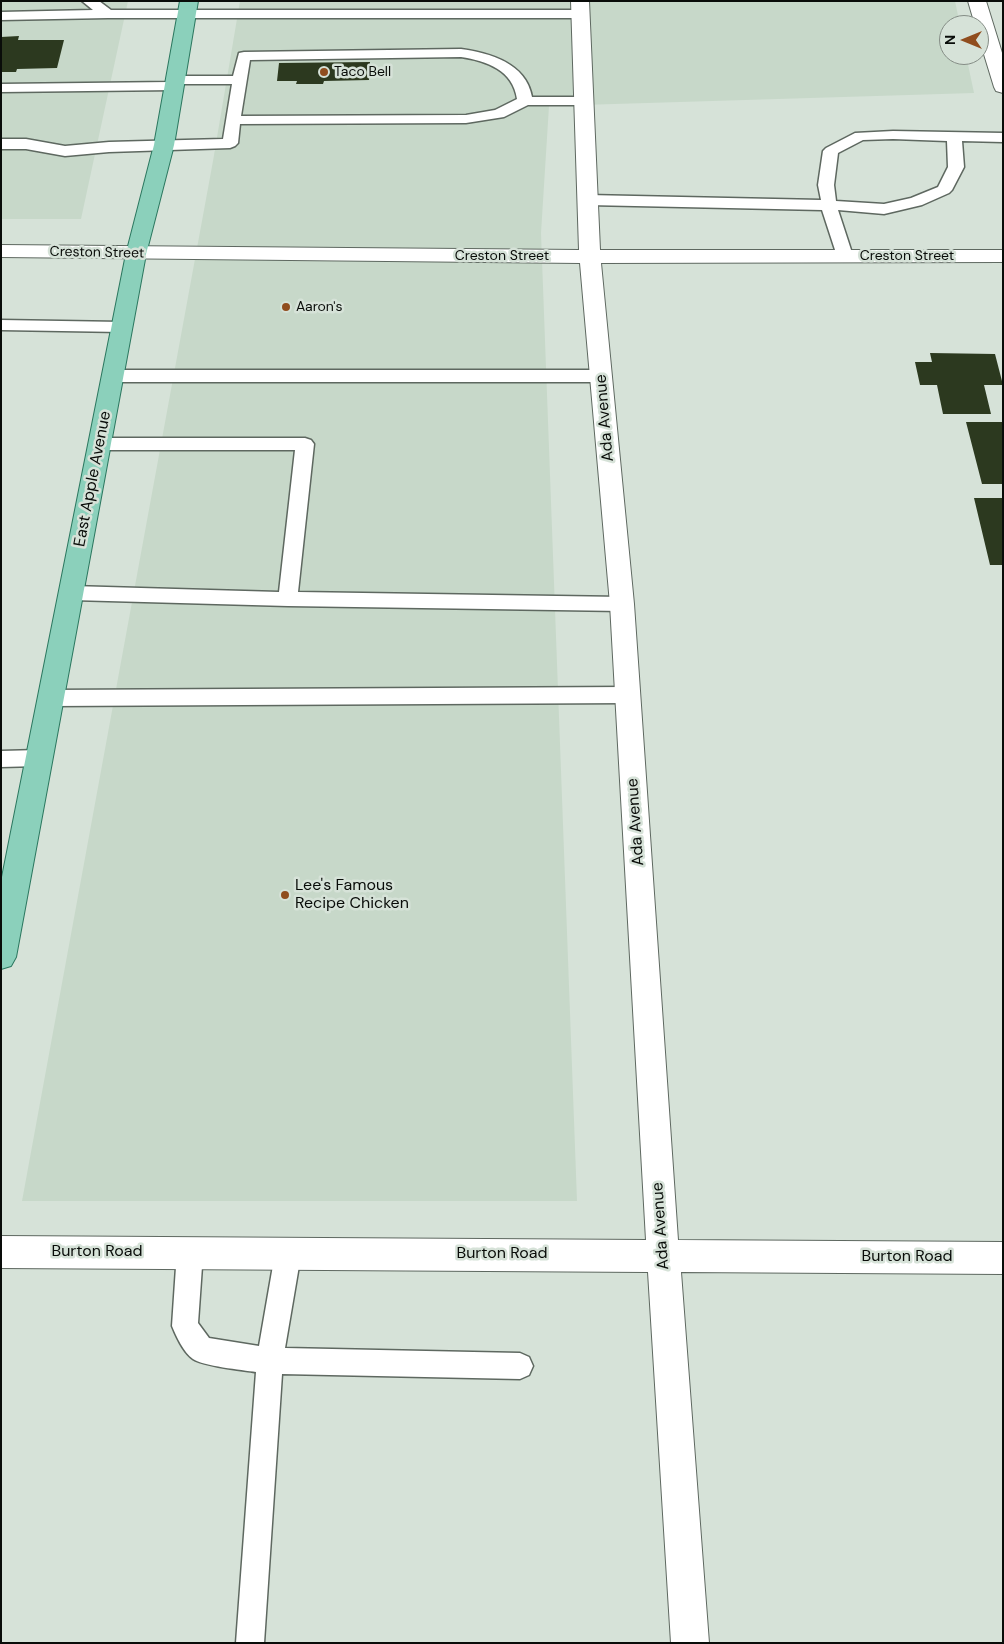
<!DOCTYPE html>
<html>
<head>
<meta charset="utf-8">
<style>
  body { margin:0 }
  #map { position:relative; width:1004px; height:1644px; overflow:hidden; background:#d6e2d8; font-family:"DM Sans",sans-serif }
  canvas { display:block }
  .frame { position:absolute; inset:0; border:2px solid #090c09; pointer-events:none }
  .north { position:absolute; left:939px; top:15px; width:50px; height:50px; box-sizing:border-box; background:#d6e2d8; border:1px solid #848c85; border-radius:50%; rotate:270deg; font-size:14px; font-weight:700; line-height:20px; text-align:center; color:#090c09 }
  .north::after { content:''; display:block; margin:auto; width:18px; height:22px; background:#904d1e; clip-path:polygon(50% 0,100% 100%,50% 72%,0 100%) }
</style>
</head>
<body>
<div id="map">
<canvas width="1004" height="1644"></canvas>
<div class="frame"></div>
<div class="north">N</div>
</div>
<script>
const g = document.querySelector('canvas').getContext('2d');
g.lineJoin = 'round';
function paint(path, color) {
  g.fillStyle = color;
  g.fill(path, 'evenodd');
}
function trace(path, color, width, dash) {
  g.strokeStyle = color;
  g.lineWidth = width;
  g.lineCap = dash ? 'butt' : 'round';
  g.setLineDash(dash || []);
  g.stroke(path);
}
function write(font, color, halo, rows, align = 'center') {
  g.font = font + ' "DM Sans",sans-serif';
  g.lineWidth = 5;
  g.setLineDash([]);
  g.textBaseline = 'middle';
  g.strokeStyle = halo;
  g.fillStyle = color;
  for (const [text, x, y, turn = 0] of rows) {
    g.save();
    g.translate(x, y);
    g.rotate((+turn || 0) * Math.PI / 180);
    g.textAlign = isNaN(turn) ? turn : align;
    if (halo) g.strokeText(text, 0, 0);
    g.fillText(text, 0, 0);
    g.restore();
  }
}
paint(new Path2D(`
  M1 1H128L81 219H1Z
  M240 1H955L960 25H949V55H966L974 93 549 106 541 233 577 1201H22L213 161Z`), '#c7d8c9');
paint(new Path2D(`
  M19 36 18 40H64L57 68 17 69 16 72H1V37Z
  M370 62 369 80 324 81 323 84H296L297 81H277L279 63Z
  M930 353 995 354 1003 385H984L991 414H943L937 385H920L915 362H932Z
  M966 422H1003V484H982Z
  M974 498H1003V565H990Z`), '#2c391f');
const lane = new Path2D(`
  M82 1H99L111 10H581L588 14 581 18H108L1 20V12L93 10Z
  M461 49C490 53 526 63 532 97H584L589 98 591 101 589 104 584 105H528L504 117 466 123 240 124 238 143 235 146 230 148 109 152 65 156 26 149H1V139H26L65 146 109 142 223 139 232 84H181L180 89 175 90 1 92V84L170 82 171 77 176 76H233L239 53 244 52ZM461 57C487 61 513 70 517 99L495 110 466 115 241 116 250 60Z
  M893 131 1003 133V142L962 141 964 167 952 190 949 193 922 205 884 214 838 210 853 256 851 259H839L837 256 822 210 588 205 582 203 580 200 582 197 588 195 821 200 818 185 823 151 826 148 855 133ZM893 139 947 141 948 167 938 187 911 198 884 204 836 201 834 185 838 153 863 140Z
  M1 320 122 322 128 323 130 327 128 331 122 332 1 330Z
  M113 370H601L607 372 610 376 607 380 601 382H113L107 380 104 376 107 372Z
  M100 438H305L311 440 314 444 298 592 622 597 629 599 632 604 629 609 622 611 288 606 72 600 65 598 62 593 65 588 72 586 279 592 295 450H100L94 448 91 444 94 440Z
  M628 687 635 690 638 695 635 700 628 703 51 706 44 703 41 698 44 693 51 690Z
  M39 750 46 752 49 758 46 764 39 766 1 767V751Z
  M190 1240 199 1243 203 1252 198 1323 209 1338 259 1346 275 1254 279 1245 288 1242 297 1245 301 1254 285 1348 520 1353 529 1357 533 1366 529 1375 520 1379 282 1374 264 1643H236L256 1372C242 1370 203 1366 193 1359 184 1353 176 1336 172 1326L177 1252 181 1243Z`);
const street = new Path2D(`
  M571 1H589L600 250H1003V262L601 263 634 604 678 1240 1003 1242V1274L681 1272 709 1643H671L648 1272 1 1268V1236L646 1240 610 604 580 263 1 257V245L579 250Z
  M968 1H986L1003 56V93L996 91 994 87 979 38V25H975Z`);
const primary = new Path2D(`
  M180 1H198L174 145 146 254 16 957 11 966 1 969V882L126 254 154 145Z`);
trace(lane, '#5e6860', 3);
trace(street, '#5e6860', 2);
trace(primary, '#2b775f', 2);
paint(lane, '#fff');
paint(street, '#fff');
paint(primary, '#8bd0bb');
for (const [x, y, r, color] of [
  [324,72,5,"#904d1e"],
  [286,307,5,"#904d1e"],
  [285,895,5,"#904d1e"]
]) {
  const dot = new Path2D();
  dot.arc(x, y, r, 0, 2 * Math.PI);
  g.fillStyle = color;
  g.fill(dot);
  trace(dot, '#d6e2d8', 2);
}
write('14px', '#090c09', '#d6e2d8', [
  ["Taco Bell",334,72],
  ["Aaron's",296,307]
], 'left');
write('14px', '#090c09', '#d6e2d8', [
  ["Creston Street",97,253,1],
  ["Creston Street",502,256],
  ["Creston Street",907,256]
]);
write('16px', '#090c09', '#d6e2d8', [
  ["Ada Avenue",605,418,-95],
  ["East Apple Avenue",93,479,-79],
  ["Ada Avenue",636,822,-94],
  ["Ada Avenue",661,1226,-94],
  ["Burton Road",97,1252],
  ["Burton Road",502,1254],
  ["Burton Road",907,1257]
]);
write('16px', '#090c09', '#d6e2d8', [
  ["Lee's Famous",295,886],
  ["Recipe Chicken",295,904]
], 'left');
</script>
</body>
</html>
